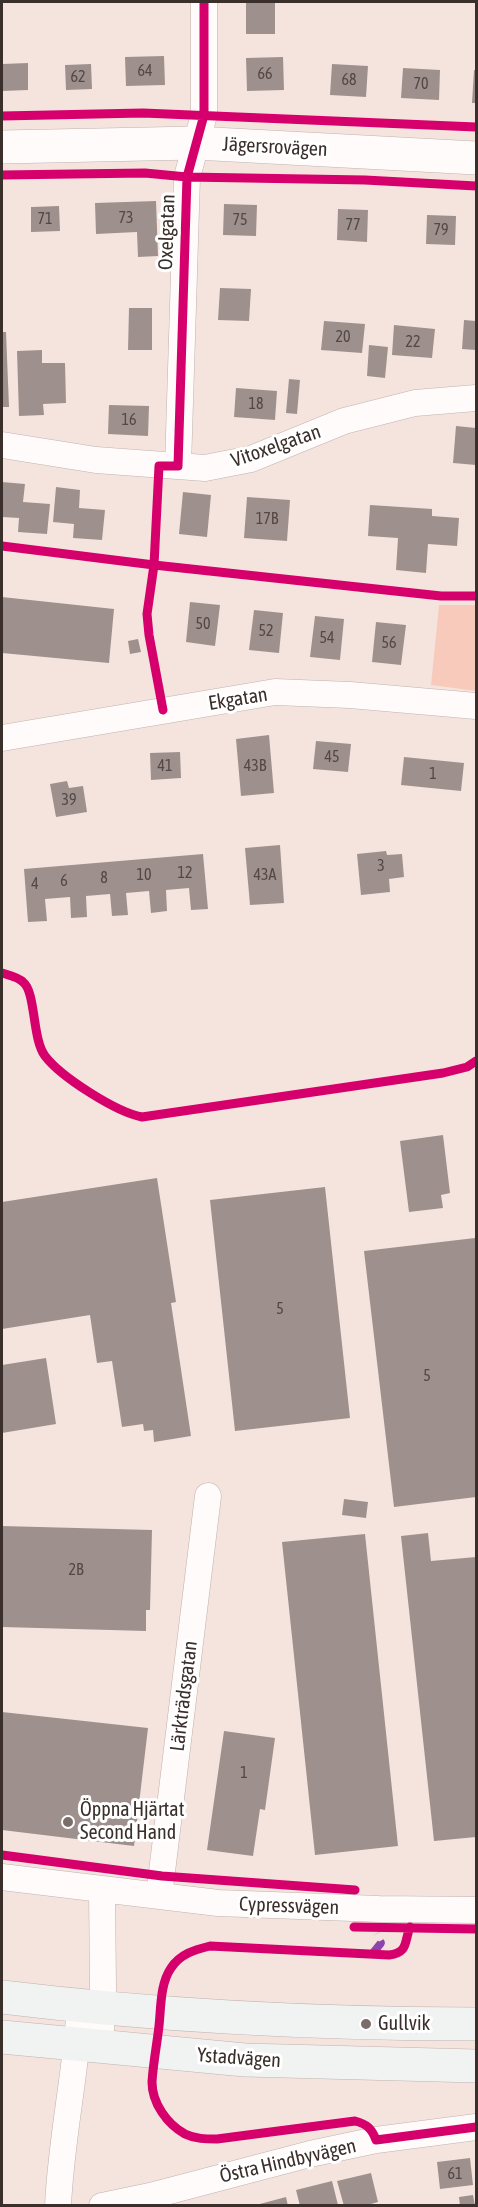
<!DOCTYPE html>
<html>
<head>
<meta charset="utf-8">
<style>
  body { margin:0 }
  #map { position:relative; width:478px; height:2207px; overflow:hidden; background:#f5e4de; font-family:"Asap Condensed",sans-serif }
  canvas { display:block }
  .frame { position:absolute; inset:0; border:3px solid #3a2f2b; pointer-events:none }
</style>
</head>
<body>
<div id="map">
<canvas width="478" height="2207"></canvas>
<div class="frame"></div>
</div>
<script>
const g = document.querySelector('canvas').getContext('2d');
g.lineJoin = 'round';
function paint(path, color) {
  g.fillStyle = color;
  g.fill(path, 'evenodd');
}
function trace(path, color, width, dash) {
  g.strokeStyle = color;
  g.lineWidth = width;
  g.lineCap = dash ? 'butt' : 'round';
  g.setLineDash(dash || []);
  g.stroke(path);
}
function write(font, color, halo, rows, align = 'center') {
  g.font = font + ' "Asap Condensed",sans-serif';
  g.lineWidth = 6;
  g.setLineDash([]);
  g.textBaseline = 'middle';
  g.strokeStyle = halo;
  g.fillStyle = color;
  for (const [text, x, y, turn = 0] of rows) {
    g.save();
    g.translate(x, y);
    g.rotate((+turn || 0) * Math.PI / 180);
    g.textAlign = isNaN(turn) ? turn : align;
    if (halo) g.strokeText(text, 0, 0);
    g.fillText(text, 0, 0);
    g.restore();
  }
}
paint(new Path2D(`
  M439 605H476V691L431 685Z`), '#f8cabc');
paint(new Path2D(`
  M246 3H275V34H246Z
  M164 56 165 85 126 86 125 57Z
  M283 57 284 90 247 91 246 58Z
  M28 63V90L2 91V64Z
  M91 64 92 89 66 90 65 65Z
  M332 64 368 66 366 97 330 95Z
  M403 68 440 70 439 100 401 98Z
  M474 70H476V103H472Z
  M156 201 158 256 138 257 137 232 96 234 95 203Z
  M224 204 257 205 256 236 223 235Z
  M59 206 60 231 31 232V207Z
  M338 209 368 210 367 242 337 240Z
  M427 215 456 216 455 245 426 244Z
  M220 288 251 289 249 321 218 320Z
  M129 308H152V350H128Z
  M464 320 476 321V350L462 349Z
  M324 321 365 324 362 353 321 350Z
  M394 325 435 329 432 358 392 355Z
  M2 332H6L9 407H2Z
  M369 345 388 347 385 378 367 376Z
  M42 350V363H65L66 403 43 404 44 415 19 416 17 351Z
  M289 379 300 380 297 414 286 413Z
  M236 388 277 391 275 420 234 417Z
  M109 405 149 406 148 436 108 434Z
  M456 426 476 428V465L453 463Z
  M2 482 25 484 23 502 50 504 47 534 18 532 19 518 2 517Z
  M56 487 80 490 79 508 105 510 102 540 73 538 74 524 53 522Z
  M183 492 211 495 207 537 179 534Z
  M247 497 290 500 287 541 244 538Z
  M370 505 432 509V516L459 518 457 546 428 544 426 573 396 570 398 538 368 536Z
  M2 597 114 609 109 663 2 653Z
  M190 602 220 605 215 646 186 642Z
  M254 610 283 613 279 653 249 650Z
  M315 616 344 619 340 660 310 657Z
  M376 622 406 625 401 665 372 662Z
  M138 639 141 652 130 654 128 641Z
  M269 735 274 793 241 796 236 739Z
  M316 741 351 744 348 772 313 769Z
  M180 752 181 778 151 780 150 753Z
  M404 757 464 763 461 791 401 785Z
  M67 781 69 788 83 786 87 812 56 817 50 784Z
  M280 845 284 903 250 905 245 848Z
  M386 851 387 855 402 854 404 877 389 879 390 892 361 895 357 854Z
  M203 854 208 909 191 910 189 888 166 890 167 911 151 913 149 891 126 893 128 915 112 916 110 894 86 896 87 917 71 918 70 897 45 899 47 921 28 922 24 869Z
  M443 1135 450 1193 441 1195 443 1208 409 1212 400 1141Z
  M157 1178 176 1302 171 1303 191 1436 154 1442 153 1430 144 1431 143 1424 122 1427 112 1361 97 1363 90 1315 2 1329V1202Z
  M325 1187 350 1418 235 1431 210 1200Z
  M475 1238 476 1254V1497L394 1507 364 1251Z
  M46 1358 56 1424 2 1433V1365Z
  M344 1499 368 1502 366 1518 342 1515Z
  M2 1526 152 1530 150 1610H146V1631L2 1627Z
  M428 1533 431 1561 476 1557V1837L434 1841 401 1536Z
  M365 1534 398 1846 315 1855 282 1542Z
  M2 1712 148 1728 134 1846 2 1830Z
  M224 1731 275 1738 265 1810 260 1809 253 1856 207 1850Z
  M470 2158 473 2185 440 2189 437 2162Z
  M371 2173 378 2202 364 2206H344L337 2181Z
  M332 2181 338 2205 300 2206 296 2190Z
  M473 2195 475 2206H460L459 2197Z
  M286 2197 288 2206H256V2205Z`), '#9e918d');
const minor = new Path2D(`
  M2 445 96 460 205 468 251 459 344 421 415 403 476 398
  M178 466 187 177 204 115V2
  M2 738 275 692 350 695 476 706
  M2 1877 218 1903 379 1909 476 1910
  M159 1896 208 1496
  M100 2047 103 1989 102 1890
  M58 2206C61 2139 76 2073 80 2006
  M102 2206 150 2196 310 2154 376 2140 476 2127`);
const tertiary = new Path2D(`
  M2 147 195 143 476 158`);
const secondary = new Path2D(`
  M2 1997C159 2016 318 2024 476 2024
  M2 2037 245 2060 476 2066`);
trace(minor, '#bfb2ae', 27);
trace(tertiary, '#bfb2ae', 34);
trace(secondary, '#bfb2ae', 34);
trace(minor, '#fefbfa', 26);
trace(tertiary, '#fefbfa', 33);
trace(secondary, '#f0f3f2', 33);
trace(new Path2D(`
  M373 1953 381 1943 376 1934`), '#8e44ad', 8, [15, 8]);
trace(new Path2D(`
  M2 116 143 113 476 127
  M2 175 145 173 187 177 365 180 476 186
  M2 546 154 565 441 596H476
  M163 710 149 635 147 614 154 565 159 466H178L187 177 204 115V2
  M2 973C8 975 18 977 23 982 36 992 32 1039 45 1056 61 1077 116 1112 142 1117L443 1073 467 1067 476 1061
  M2 1855 162 1876 355 1890
  M354 1927 476 1929
  M410 1927C404 1942 409 1952 389 1955L210 1946C194 1950 180 1954 171 1968 160 1984 161 2008 159 2026 157 2044 153 2064 152 2082 152 2103 167 2124 185 2134 195 2139 206 2139 217 2139L355 2121C367 2124 372 2129 376 2140L476 2127`), '#d6006c', 9);
for (const [x, y, r, color] of [
  [68,1822,6,"#7b6e6a"],
  [366,2024,6,"#7b6e6a"]
]) {
  const dot = new Path2D();
  dot.arc(x, y, r, 0, 2 * Math.PI);
  g.fillStyle = color;
  g.fill(dot);
  trace(dot, '#fff', 2);
}
write('16px', '#534844', null, [
  ["64",145,71],
  ["66",265,74],
  ["62",78,77],
  ["68",349,80],
  ["70",421,84],
  ["73",126,218],
  ["71",45,219],
  ["75",240,220],
  ["77",353,225],
  ["79",441,230],
  ["20",343,337],
  ["22",413,342],
  ["18",256,404],
  ["16",129,420],
  ["17B",267,519],
  ["50",203,624],
  ["52",266,631],
  ["54",327,638],
  ["56",389,643],
  ["45",332,757],
  ["41",165,766],
  ["43B",255,766],
  ["1",433,774],
  ["39",69,800],
  ["3",381,866],
  ["12",185,873],
  ["10",144,875],
  ["43A",265,875],
  ["8",104,878],
  ["6",64,881],
  ["4",35,884],
  ["5",280,1309],
  ["5",427,1376],
  ["2B",76,1570],
  ["1",244,1773],
  ["61",455,2174]
]);
write('20px', '#3a2f2b', '#fff', [
  ["Jägersrovägen",275,147,3],
  ["Oxelgatan",167,232,-88],
  ["Vitoxelgatan",276,446,-19],
  ["Ekgatan",238,699,-9],
  ["Lärkträdsgatan",184,1696,-83],
  ["Cypressvägen",289,1906,2],
  ["Ystadvägen",239,2058,4],
  ["Östra Hindbyvägen",288,2161,-13]
]);
write('20px', '#3a2f2b', '#fff', [
  ["Öppna Hjärtat",80,1810],
  ["Second Hand",80,1833],
  ["Gullvik",378,2024]
], 'left');
</script>
</body>
</html>
